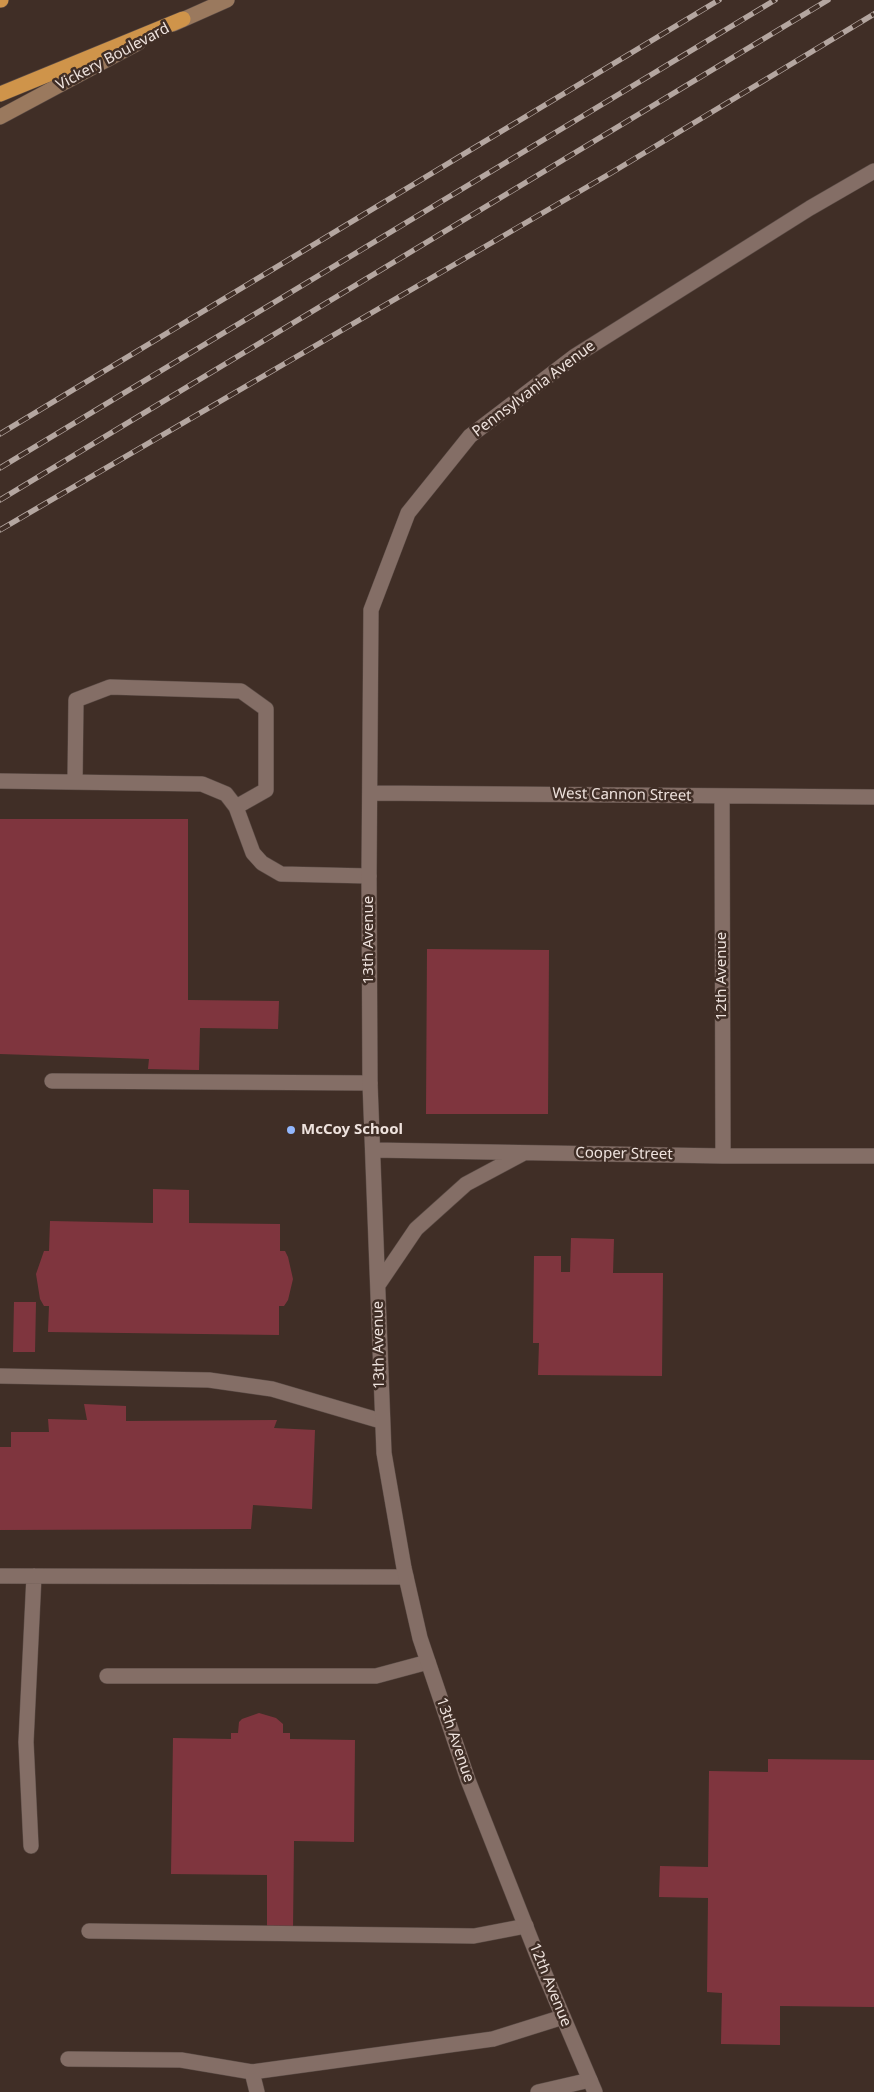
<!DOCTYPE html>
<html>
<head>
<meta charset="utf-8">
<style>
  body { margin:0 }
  canvas { display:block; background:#402e26 }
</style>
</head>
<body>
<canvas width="874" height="2092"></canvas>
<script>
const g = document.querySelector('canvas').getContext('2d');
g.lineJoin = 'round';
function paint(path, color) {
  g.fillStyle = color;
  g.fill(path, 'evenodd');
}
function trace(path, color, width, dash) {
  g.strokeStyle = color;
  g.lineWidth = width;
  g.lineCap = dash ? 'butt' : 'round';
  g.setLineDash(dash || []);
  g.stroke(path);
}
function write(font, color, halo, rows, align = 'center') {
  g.font = font + ' "Noto Sans",sans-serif';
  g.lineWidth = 5;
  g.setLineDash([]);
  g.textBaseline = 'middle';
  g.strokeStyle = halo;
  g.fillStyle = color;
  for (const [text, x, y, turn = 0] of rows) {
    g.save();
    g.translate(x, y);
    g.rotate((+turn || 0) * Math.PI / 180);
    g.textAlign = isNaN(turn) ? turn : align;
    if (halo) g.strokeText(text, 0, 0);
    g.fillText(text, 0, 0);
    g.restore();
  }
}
paint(new Path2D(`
  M0 819H188V1000L279 1001 278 1029 200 1028 199 1070 148 1069 149 1059 0 1054Z
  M427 949 549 950 548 1114H426Z
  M153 1189 189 1190V1223L280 1224V1251H285L288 1257 293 1279 288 1300 284 1306H279V1335L48 1332 49 1306H44L40 1299 36 1274 44 1251H49L50 1221 153 1223Z
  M571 1238 614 1239 613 1273H663L662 1376 538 1375 539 1343H533L534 1256H561V1272H570Z
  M14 1302H36L35 1352H13Z
  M84 1404 126 1406V1421L277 1420 274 1428 315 1430 312 1509 253 1505 251 1529 0 1530V1447H11V1432H49L48 1419 87 1420Z
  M259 1713 276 1718 283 1724V1733H290V1739L355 1740 354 1842 294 1841 293 1928 267 1927V1875L171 1874 173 1738 231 1739V1733H238L239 1722 242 1719Z
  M768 1759 874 1760V2007L780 2006V2045L721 2044 722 1993 707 1992 708 1898 659 1897 660 1866 708 1867 709 1771 768 1772Z`), '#7f353e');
const lane = new Path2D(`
  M0 781 202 784 226 794 236 807 253 853 262 863 281 874 369 876
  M75 782 76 700 110 687 241 691 266 709V790L236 807
  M52 1081 370 1083
  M0 1376 209 1380 272 1389 381 1421
  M0 1576 406 1577
  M107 1676H376L428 1662
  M31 1846 26 1742 34 1576
  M89 1931 474 1936 526 1926
  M68 2059 181 2060 252 2072 493 2039 563 2017
  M252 2072 257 2092
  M538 2092 590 2080`);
const street = new Path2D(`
  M371 793 874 797
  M722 796 723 1156
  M373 1150 723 1156H874
  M378 1285 416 1229 466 1184 524 1153
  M595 2092 541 1965 468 1780 420 1638 404 1568 384 1453 370 1083 369 876 371 610 408 513 470 436 575 356 810 208 874 171`);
const secondary = new Path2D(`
  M173 24 227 0
  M0 117 138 43`);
const highway = new Path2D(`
  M0 0H1
  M0 94 183 19`);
trace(lane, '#5a4b45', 16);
trace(street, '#5a4b45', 16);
trace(secondary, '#5a4b45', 16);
trace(highway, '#5a4b45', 16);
trace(lane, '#846e66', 15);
trace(street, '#846e66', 15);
trace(secondary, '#9a795e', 15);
trace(highway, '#cf944a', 15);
const rail = new Path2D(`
  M0 434 719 0
  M0 468 775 0
  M0 500 828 0
  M0 530 611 173 874 14`);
trace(rail, '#b4a6a0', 5.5);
trace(rail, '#402e26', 4, [11]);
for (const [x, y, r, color] of [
  [291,1130,5,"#92b7fd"]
]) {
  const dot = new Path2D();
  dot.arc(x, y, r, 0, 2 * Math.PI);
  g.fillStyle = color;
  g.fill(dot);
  trace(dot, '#402e26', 2);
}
write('15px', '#eee2dd', '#402e26', [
  ["Vickery Boulevard",113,57,-28],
  ["Pennsylvania Avenue",534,389,-37],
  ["West Cannon Street",622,795,1],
  ["13th Avenue",369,940,-90],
  ["12th Avenue",722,976,-90],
  ["Cooper Street",624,1154,1],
  ["13th Avenue",379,1345,-91],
  ["13th Avenue",455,1740,71],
  ["12th Avenue",550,1985,68]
]);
write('bold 15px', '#eee2dd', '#402e26', [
  ["McCoy School",301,1130]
], 'left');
</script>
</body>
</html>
